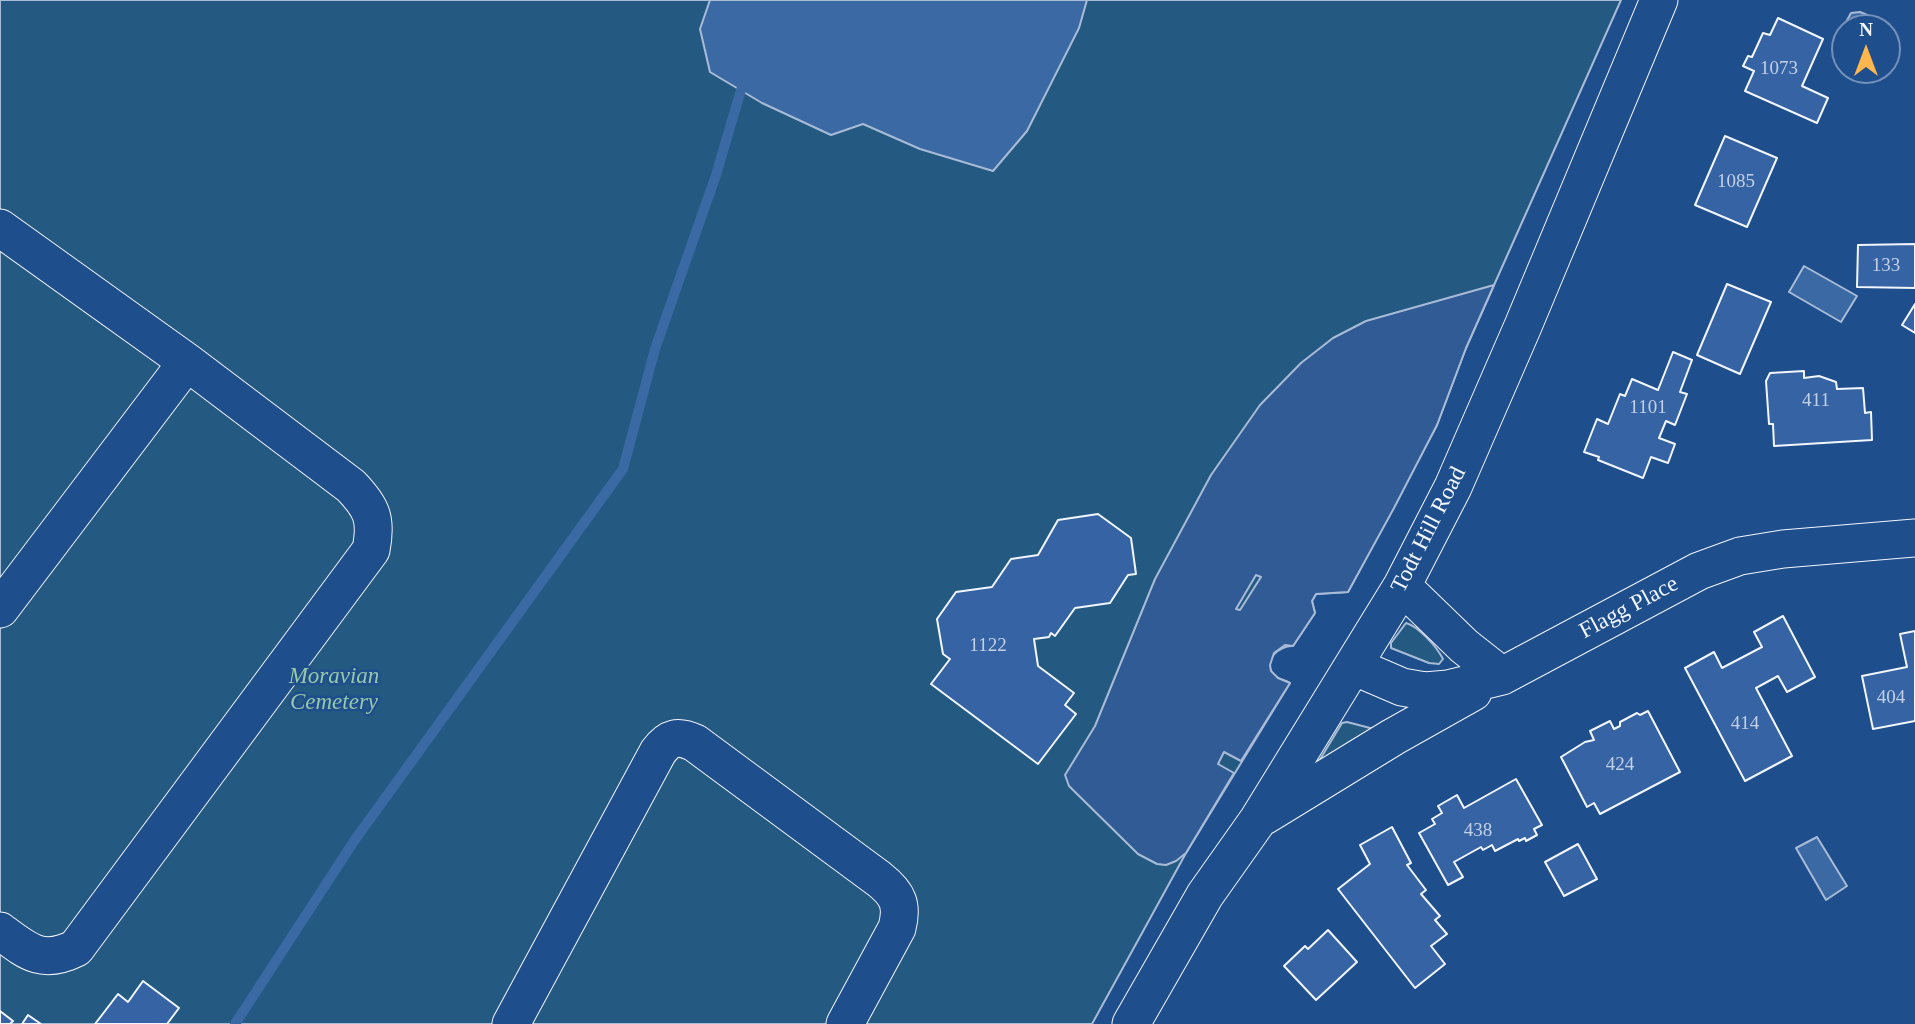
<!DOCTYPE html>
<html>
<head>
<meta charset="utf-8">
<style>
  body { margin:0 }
  #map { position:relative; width:1915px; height:1024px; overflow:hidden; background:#1f4e8c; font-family:"Times New Roman",serif }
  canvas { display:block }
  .north { position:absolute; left:1831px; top:14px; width:70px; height:70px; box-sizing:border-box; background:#1f4e8c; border:2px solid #7391ba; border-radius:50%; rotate:0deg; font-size:19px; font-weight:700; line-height:28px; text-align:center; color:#f2f6ff }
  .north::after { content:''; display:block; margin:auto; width:24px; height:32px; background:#ffb74d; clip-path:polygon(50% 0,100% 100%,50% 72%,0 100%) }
</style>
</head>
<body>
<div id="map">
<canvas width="1915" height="1024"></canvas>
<div class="north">N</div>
</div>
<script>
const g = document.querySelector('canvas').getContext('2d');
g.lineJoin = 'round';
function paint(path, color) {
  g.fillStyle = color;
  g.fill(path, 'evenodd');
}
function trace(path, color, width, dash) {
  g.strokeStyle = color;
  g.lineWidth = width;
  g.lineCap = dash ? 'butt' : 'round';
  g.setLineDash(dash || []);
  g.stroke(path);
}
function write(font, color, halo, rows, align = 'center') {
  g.font = font + ' "Times New Roman",serif';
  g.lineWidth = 5;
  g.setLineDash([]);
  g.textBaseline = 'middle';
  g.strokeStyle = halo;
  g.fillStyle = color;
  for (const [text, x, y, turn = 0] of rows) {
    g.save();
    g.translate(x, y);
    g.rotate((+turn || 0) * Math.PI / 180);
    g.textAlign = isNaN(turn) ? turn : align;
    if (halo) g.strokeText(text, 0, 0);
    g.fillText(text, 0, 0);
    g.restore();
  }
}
const green = new Path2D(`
  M0 0H1621L1466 348 1437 425 1348 592 1316 594 1312 601 1315 613 1293 646C1280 645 1262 660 1273 674 1277 679 1285 680 1290 683L1186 853 1092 1024H0Z
  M1406 623C1418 626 1437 647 1443 659L1439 664 1429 663 1391 648V643Z
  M1347 722 1374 729 1319 761 1339 728 1342 723Z`);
paint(green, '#245a82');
trace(green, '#a8bbd7', 2);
const parking = new Path2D(`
  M1494 285 1466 348 1437 425 1394 508 1348 592 1316 594 1312 601 1315 613 1293 646 1285 645 1274 653 1270 665 1271 671 1278 678 1290 683 1241 761 1224 752 1218 764 1234 773 1186 853 1176 861 1166 865 1157 864 1138 854 1069 786 1065 775 1095 726 1155 579 1211 475 1260 405 1301 363 1333 338 1366 321ZM1256 575 1261 577 1240 610 1236 609Z`);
paint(parking, '#305b95');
trace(parking, '#a8bbd7', 2);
const water = new Path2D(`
  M710 0H1087L1079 28 1027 131 993 171 920 149 863 124 831 135 762 103 710 72 700 29Z
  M1860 12 1889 24 1892 35 1889 43H1887V28H1848L1846 22 1851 13Z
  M1804 266 1857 296 1841 322 1789 292Z
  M1817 837 1847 886 1826 900 1796 848Z`);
paint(water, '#3b69a3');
trace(water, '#a8bbd7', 2);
trace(new Path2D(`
  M235 1024 354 841 623 469 655 349 716 175 741 90 747 82`), '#3b69a3', 10);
const building = new Path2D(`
  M1778 18 1823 39 1802 86 1828 98 1817 123 1745 91 1754 71 1743 66 1748 56 1752 57 1763 33 1770 35Z
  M1725 136 1777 158 1747 227 1695 205Z
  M1915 244V288L1857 287 1858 245Z
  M1727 284 1771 302 1740 374 1697 355Z
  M1915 304V333L1902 325Z
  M1673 352 1692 360 1680 392 1687 394 1675 425 1666 421 1659 438 1675 444 1668 463 1651 457 1643 478 1598 460 1599 457 1584 452 1597 419 1608 424 1620 394 1625 396 1632 379 1658 390Z
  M1804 371V378L1819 376 1836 382 1837 389 1863 388 1865 413 1871 412 1872 440 1774 446 1773 424H1769L1766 381 1770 373Z
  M1098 514 1131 538 1136 574 1128 575 1110 603 1075 608 1055 636 1051 633 1049 637 1034 639 1038 666 1074 693 1065 705 1076 714 1038 764 931 684 950 659 943 654 937 619 956 592 992 587 1011 559 1038 555 1058 520Z
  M1783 616 1815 677 1787 692 1778 676 1756 688 1792 756 1745 781 1685 668 1714 652 1722 668 1762 647 1754 632Z
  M1915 631V721L1873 729 1862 676 1907 667 1900 634Z
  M1648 711 1680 772 1600 814 1594 803 1587 807 1561 757 1585 742 1594 740 1590 731 1610 721 1614 729 1620 726V722L1637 713 1640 715Z
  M1516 779 1542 825 1534 829 1537 835 1526 841 1525 838 1519 841 1518 839 1495 851 1492 845 1483 850 1481 847 1454 862 1463 877 1448 885 1419 833 1435 824 1432 819 1442 813 1438 806 1457 795 1464 808Z
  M1392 827 1411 863 1407 865 1426 890 1421 894 1440 916 1435 920 1447 934 1431 946 1445 964 1415 988 1338 889 1370 864 1360 845Z
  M1578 844 1597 879 1564 896 1545 862Z
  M1328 930 1357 962 1316 1000 1284 966 1305 946 1308 949Z
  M143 981 179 1008 167 1024H95L118 994 128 1002Z
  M0 1011 13 1021 10 1024H0Z
  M28 1015 41 1024H22Z`);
paint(building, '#3563a3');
trace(building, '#f2f6ff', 2);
const minor = new Path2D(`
  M0 228 187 362 351 486C372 508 377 519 371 550L76 948C42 965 28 952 0 931
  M1402 586 1464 646 1502 676
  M0 609 187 362
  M1353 666 1402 687 1425 691 1448 689 1502 676 1699 571 1740 556 1783 549 1915 538
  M1264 816 1393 737 1473 692
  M511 1024 658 752C669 737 678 735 695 743L879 879C898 894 903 905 897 928L845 1024
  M1131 1024 1205 895 1258 820 1402 586 1453 487 1523 326 1659 0`);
trace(minor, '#f2f6ff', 39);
trace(minor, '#1f4e8c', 37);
write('19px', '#c3d1e8', null, [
  ["1073",1779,69],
  ["1085",1736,182],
  ["133",1886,266],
  ["411",1816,401],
  ["1101",1648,408],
  ["1122",988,646],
  ["404",1891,698],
  ["414",1745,724],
  ["424",1620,765],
  ["438",1478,831]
]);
write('23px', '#f2f6ff', '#1f4e8c', [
  ["Todt Hill Road",1429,530,-63],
  ["Flagg Place",1629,608,-28]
]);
write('italic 23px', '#97c8a6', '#1f4e8c', [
  ["Moravian",334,677],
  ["Cemetery",334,703]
]);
</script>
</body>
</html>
